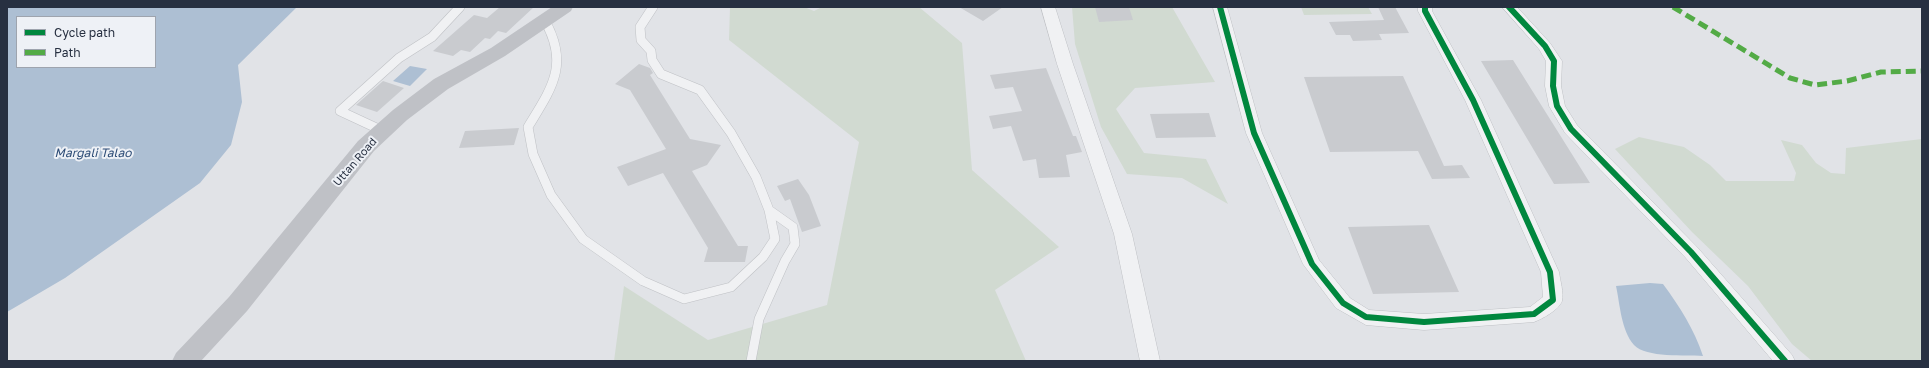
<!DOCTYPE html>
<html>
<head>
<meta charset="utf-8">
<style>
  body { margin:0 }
  #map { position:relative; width:1929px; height:368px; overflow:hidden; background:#e1e3e7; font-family:"Golos Text",sans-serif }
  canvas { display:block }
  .frame { position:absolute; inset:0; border:8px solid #273041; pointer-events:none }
  .legend { position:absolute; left:16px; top:16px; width:140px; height:52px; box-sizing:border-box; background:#eef1f6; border:1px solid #9ea4ae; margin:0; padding:5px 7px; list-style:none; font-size:12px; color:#273041 }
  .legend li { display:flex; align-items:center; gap:8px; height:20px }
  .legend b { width:20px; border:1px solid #9ea4ae }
</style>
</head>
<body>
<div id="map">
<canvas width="1929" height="368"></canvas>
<div class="frame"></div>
<ul class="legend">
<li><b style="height:5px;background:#00873e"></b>Cycle path</li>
<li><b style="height:5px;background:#53ab46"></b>Path</li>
</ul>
</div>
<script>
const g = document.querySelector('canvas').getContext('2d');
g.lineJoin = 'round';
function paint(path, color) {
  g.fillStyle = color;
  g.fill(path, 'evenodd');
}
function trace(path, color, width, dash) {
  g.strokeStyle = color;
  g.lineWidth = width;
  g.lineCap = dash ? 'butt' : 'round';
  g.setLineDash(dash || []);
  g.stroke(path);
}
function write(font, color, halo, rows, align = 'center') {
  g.font = font + ' "Golos Text",sans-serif';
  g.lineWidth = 4;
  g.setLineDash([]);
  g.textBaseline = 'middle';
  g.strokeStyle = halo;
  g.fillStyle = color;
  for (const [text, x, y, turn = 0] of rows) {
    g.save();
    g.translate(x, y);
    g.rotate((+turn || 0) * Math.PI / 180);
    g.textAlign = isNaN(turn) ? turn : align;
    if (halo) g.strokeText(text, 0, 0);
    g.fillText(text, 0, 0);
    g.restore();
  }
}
paint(new Path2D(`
  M730 7H804L814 11 822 7H919L962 43 972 170 1059 247 995 290 1026 361H614L624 286 708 340 827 305 859 142 729 40Z
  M1072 7H1172L1215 82 1135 88 1116 109 1144 153 1206 159 1228 204 1182 178 1127 174 1101 127 1075 44Z
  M1301 7H1368L1372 14 1304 15Z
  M1639 137 1684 147 1710 165 1726 181H1794L1796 173 1781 140 1802 145 1816 163 1831 173 1845 174 1846 148 1922 139V361H1812L1792 344 1748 286 1692 232 1615 149Z`), '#d1dad1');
paint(new Path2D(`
  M7 7H297L238 65 242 102 231 145 200 183 65 278 7 312ZM17 17H155V67H17Z
  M410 66 427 69 410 86 393 81Z
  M1650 283 1663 284C1680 307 1694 329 1703 356 1686 355 1646 358 1634 345 1621 330 1620 304 1616 286Z`), '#adbfd3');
paint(new Path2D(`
  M500 7H534L506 33 498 31 490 39 485 38 470 52 461 50 453 56 433 51 474 15 487 18Z
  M959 7H1003L983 21Z
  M1095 7H1129L1133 20 1099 22Z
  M1378 7H1395L1409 33 1379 34 1382 40 1353 41 1350 35H1336L1329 22 1384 20Z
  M1513 60 1590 183 1554 184 1481 61Z
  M639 64 650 68 653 73 650 75 690 139 721 145 707 165 692 171 738 246H748L745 262H704L708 248 663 173 628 186 617 167 666 149 630 90 615 84Z
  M1046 68 1073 136H1076L1082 152 1066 155 1070 177 1039 178 1036 159 1023 161 1011 126 993 129 989 116 1022 111 1013 87 995 89 990 75Z
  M1403 76 1444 166 1462 165 1470 178 1432 179 1418 151 1330 152 1304 77Z
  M383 81 404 88 377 112 356 105Z
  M1209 113 1216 137 1156 138 1150 114Z
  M519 128 514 145 459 148 465 131Z
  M798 179 809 195 821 226 802 232 790 199 785 201 777 186Z
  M1429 225 1459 292 1373 294 1348 227Z`), '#c9cbcf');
const lane = new Path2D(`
  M545 21C570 65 551 89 528 127L533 154 551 195 583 239 643 281 684 299 731 287 763 257 775 239 769 210 756 177 731 133 700 90 661 74 652 60 651 51 641 40 640 27 653 7
  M383 131 340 111 399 58 432 37 460 7
  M751 361 759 319 785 261 795 244 793 227 769 210`);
const street = new Path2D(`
  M1041 7H1055L1073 64 1132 234 1160 361H1140L1114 234 1057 64Z
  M1213 7H1227L1262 133 1319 260 1350 298 1369 310 1424 314 1530 307 1543 297 1541 272 1465 100 1418 11V7H1432V11L1481 100 1559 272C1560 280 1564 293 1562 301 1559 310 1542 319 1534 322L1424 330 1366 325 1336 308 1303 264 1246 133Z
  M1502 7H1517L1550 43 1562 61 1561 86 1565 106 1577 125 1697 247 1792 355 1795 361H1773L1685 257 1565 133 1549 106 1545 86 1546 61 1539 49Z`);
trace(lane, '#bfc1c5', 10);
trace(street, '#bfc1c5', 1);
trace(lane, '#f0f1f3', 9);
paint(street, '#f0f1f3');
paint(new Path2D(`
  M552 7H573L571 11 505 56 448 89 407 120 374 151 247 311 201 361H172L176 353 229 297 358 141 393 110 434 79 491 48Z`), '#bfc1c6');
trace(new Path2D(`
  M1673 7 1790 78 1815 85 1847 81 1881 72 1922 71`), '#53ab46', 5, [10, 5]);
trace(new Path2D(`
  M1220 7 1254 133 1312 264 1343 303 1366 317 1424 322 1534 314 1553 300 1550 272 1473 100 1425 11V7
  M1509 7 1545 46 1554 61 1553 86 1557 106 1571 129 1691 252 1785 361`), '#00873e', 6);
write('11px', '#273041', '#eef1f6', [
  ["Uttan Road",355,162,-49]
]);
write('italic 12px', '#2e4d77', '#eef1f6', [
  ["Margali Talao",93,153]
]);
</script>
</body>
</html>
